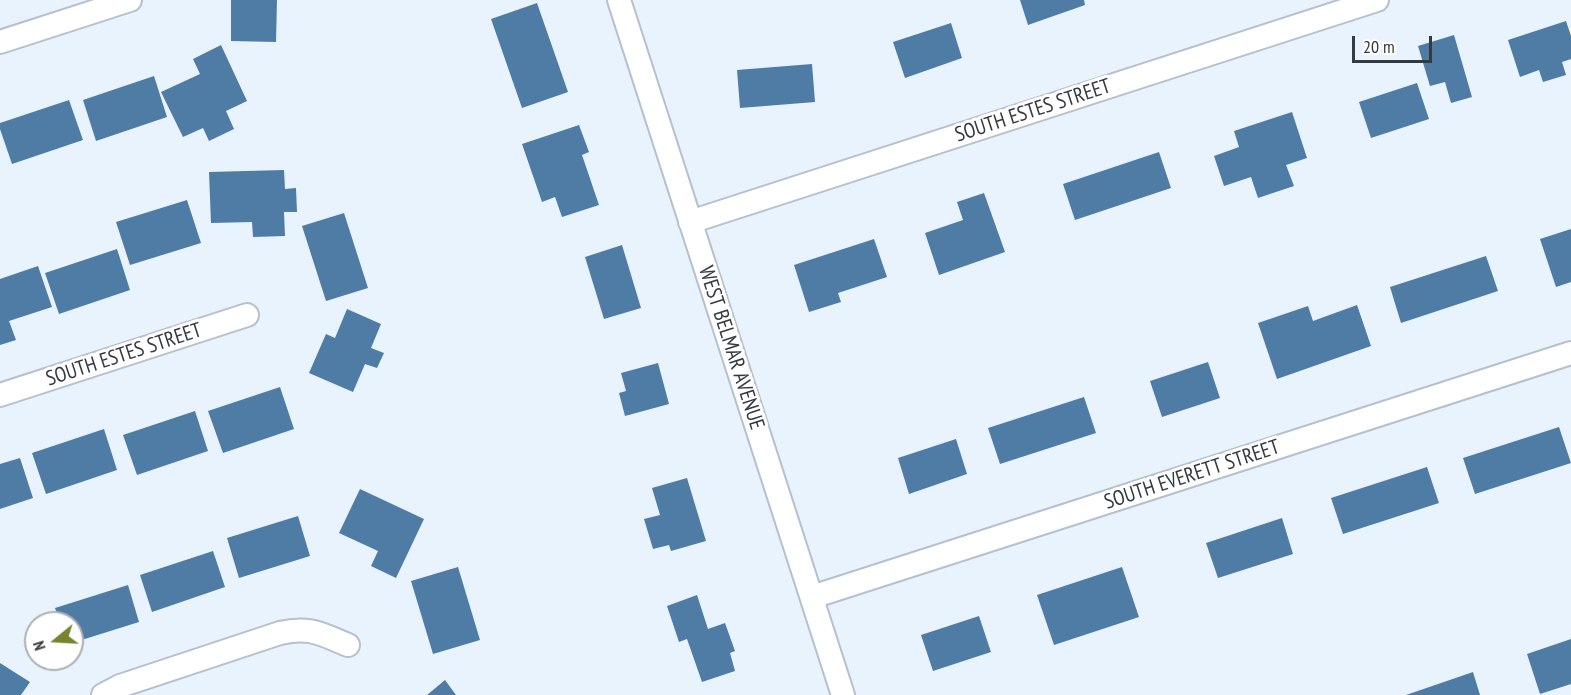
<!DOCTYPE html>
<html>
<head>
<meta charset="utf-8">
<style>
  body { margin:0 }
  #map { position:relative; width:1571px; height:695px; overflow:hidden; background:#e8f3fe; font-family:"PT Sans Narrow",sans-serif }
  canvas { display:block }
  .north { position:absolute; left:24px; top:611px; width:60px; height:60px; box-sizing:border-box; background:#fff; border:2px solid #aeb0b2; border-radius:50%; rotate:252deg; font-size:16px; font-weight:700; line-height:24px; text-align:center; color:#353a3e }
  .north::after { content:''; display:block; margin:auto; width:21px; height:27px; background:#78822f; clip-path:polygon(50% 0,100% 100%,50% 72%,0 100%) }
  .scale { position:absolute; left:1352px; top:36px; width:80px; height:27px; box-sizing:border-box; border:3px solid #353a3e; border-top:0; padding-left:8px; font-size:18px; line-height:21px; white-space:nowrap; color:#353a3e; -webkit-text-stroke:4px #fff; paint-order:stroke }
</style>
</head>
<body>
<div id="map">
<canvas width="1571" height="695"></canvas>
<div class="north">N</div>
<div class="scale">20 m</div>
</div>
<script>
const g = document.querySelector('canvas').getContext('2d');
g.lineJoin = 'round';
function paint(path, color) {
  g.fillStyle = color;
  g.fill(path, 'evenodd');
}
function trace(path, color, width, dash) {
  g.strokeStyle = color;
  g.lineWidth = width;
  g.lineCap = dash ? 'butt' : 'round';
  g.setLineDash(dash || []);
  g.stroke(path);
}
function write(font, color, halo, rows, align = 'center') {
  g.font = font + ' "PT Sans Narrow",sans-serif';
  g.lineWidth = 6;
  g.setLineDash([]);
  g.textBaseline = 'middle';
  g.strokeStyle = halo;
  g.fillStyle = color;
  for (const [text, x, y, turn = 0] of rows) {
    g.save();
    g.translate(x, y);
    g.rotate((+turn || 0) * Math.PI / 180);
    g.textAlign = isNaN(turn) ? turn : align;
    if (halo) g.strokeText(text, 0, 0);
    g.fillText(text, 0, 0);
    g.restore();
  }
}
paint(new Path2D(`
  M231 0H277L276 42 231 41Z
  M1020 0H1084L1085 5 1028 25Z
  M537 3 568 92 522 108 491 19Z
  M1566 21 1571 36V59L1562 62 1566 75 1543 82 1539 70 1520 77 1508 40Z
  M951 23 962 58 905 78 893 42Z
  M1454 35 1472 97 1451 103 1445 82 1430 86 1418 46Z
  M221 45 247 101 226 111 234 129 209 141 203 128 183 137 161 92 200 74 193 59Z
  M812 64 815 102 740 108 737 70Z
  M154 76 167 117 96 141 83 100Z
  M1417 83 1429 119 1371 138 1359 102Z
  M69 100 83 140 12 164 0 129V123Z
  M1292 112 1307 158 1286 165 1294 186 1258 198 1251 177 1224 186 1214 156 1239 147 1234 131Z
  M579 125 589 152 582 155 599 205 562 217 555 197 542 202 522 144Z
  M1159 152 1171 188 1075 220 1063 184Z
  M284 170 285 189 296 188 297 212H284L285 236 253 237 252 222 211 223 209 172Z
  M984 193 1005 252 939 275 925 233 963 220 957 202Z
  M187 200 201 243 130 265 116 222Z
  M344 213 368 288 326 301 302 226Z
  M1571 229V282L1556 287 1540 239Z
  M874 239 887 277 838 293 841 302 809 312 794 265Z
  M622 245 641 308 604 319 585 257Z
  M117 249 130 290 59 314 45 273Z
  M1486 256 1498 291 1401 323 1390 287Z
  M38 266 52 307 9 321 16 340 0 345V279Z
  M1357 305 1371 346 1277 379 1258 323 1308 306 1313 321Z
  M347 309 381 324 371 348 384 353 377 368 365 364 353 392 309 373 326 334 335 338Z
  M1208 362 1220 398 1162 417 1150 381Z
  M658 363 669 404 625 416 619 393 626 391 621 373Z
  M280 387 294 429 223 453 208 411Z
  M1084 397 1096 433 1000 464 988 428Z
  M195 411 208 451 137 475 123 435Z
  M1559 427 1571 463 1475 494 1463 458Z
  M104 429 117 470 46 494 32 453Z
  M956 439 967 474 909 494 898 458Z
  M20 458 33 498 0 509V464Z
  M1427 467 1439 503 1343 534 1331 498Z
  M687 478 706 541 671 551 669 545 653 549 644 519 660 515 652 488Z
  M360 489 424 519 396 578 371 566 378 551 339 533Z
  M298 516 310 556 239 578 227 538Z
  M1282 518 1293 554 1218 578 1206 543Z
  M213 551 225 587 152 612 140 575Z
  M458 567 480 640 433 654 411 581Z
  M1122 567 1139 617 1054 645 1037 595Z
  M128 585 139 622 72 643V623H60L55 608Z
  M697 595 708 629 725 623 735 651 730 653 735 671 702 682 687 639 679 642 667 606Z
  M979 616 991 652 933 671 921 635Z
  M1571 639V684L1540 694 1527 654Z
  M0 663 30 682 21 695H0Z
  M1473 672 1480 695H1406Z
  M445 680 456 695H427Z`), '#4e7ca4');
const minor = new Path2D(`
  M619 0 843 695
  M0 42 130 0
  M690 222 1377 0
  M0 395 247 315
  M812 597 1571 353
  M103 695 120 686 280 633C310 626 321 634 348 645`);
trace(minor, '#b6c1cb', 26);
trace(minor, '#fff', 22);
write('21px', '#353a3e', '#fff', [
  ["SOUTH ESTES STREET",1033,111,-18],
  ["WEST BELMAR AVENUE",731,348,72],
  ["SOUTH ESTES STREET",124,355,-18],
  ["SOUTH EVERETT STREET",1192,475,-18]
]);
</script>
</body>
</html>
